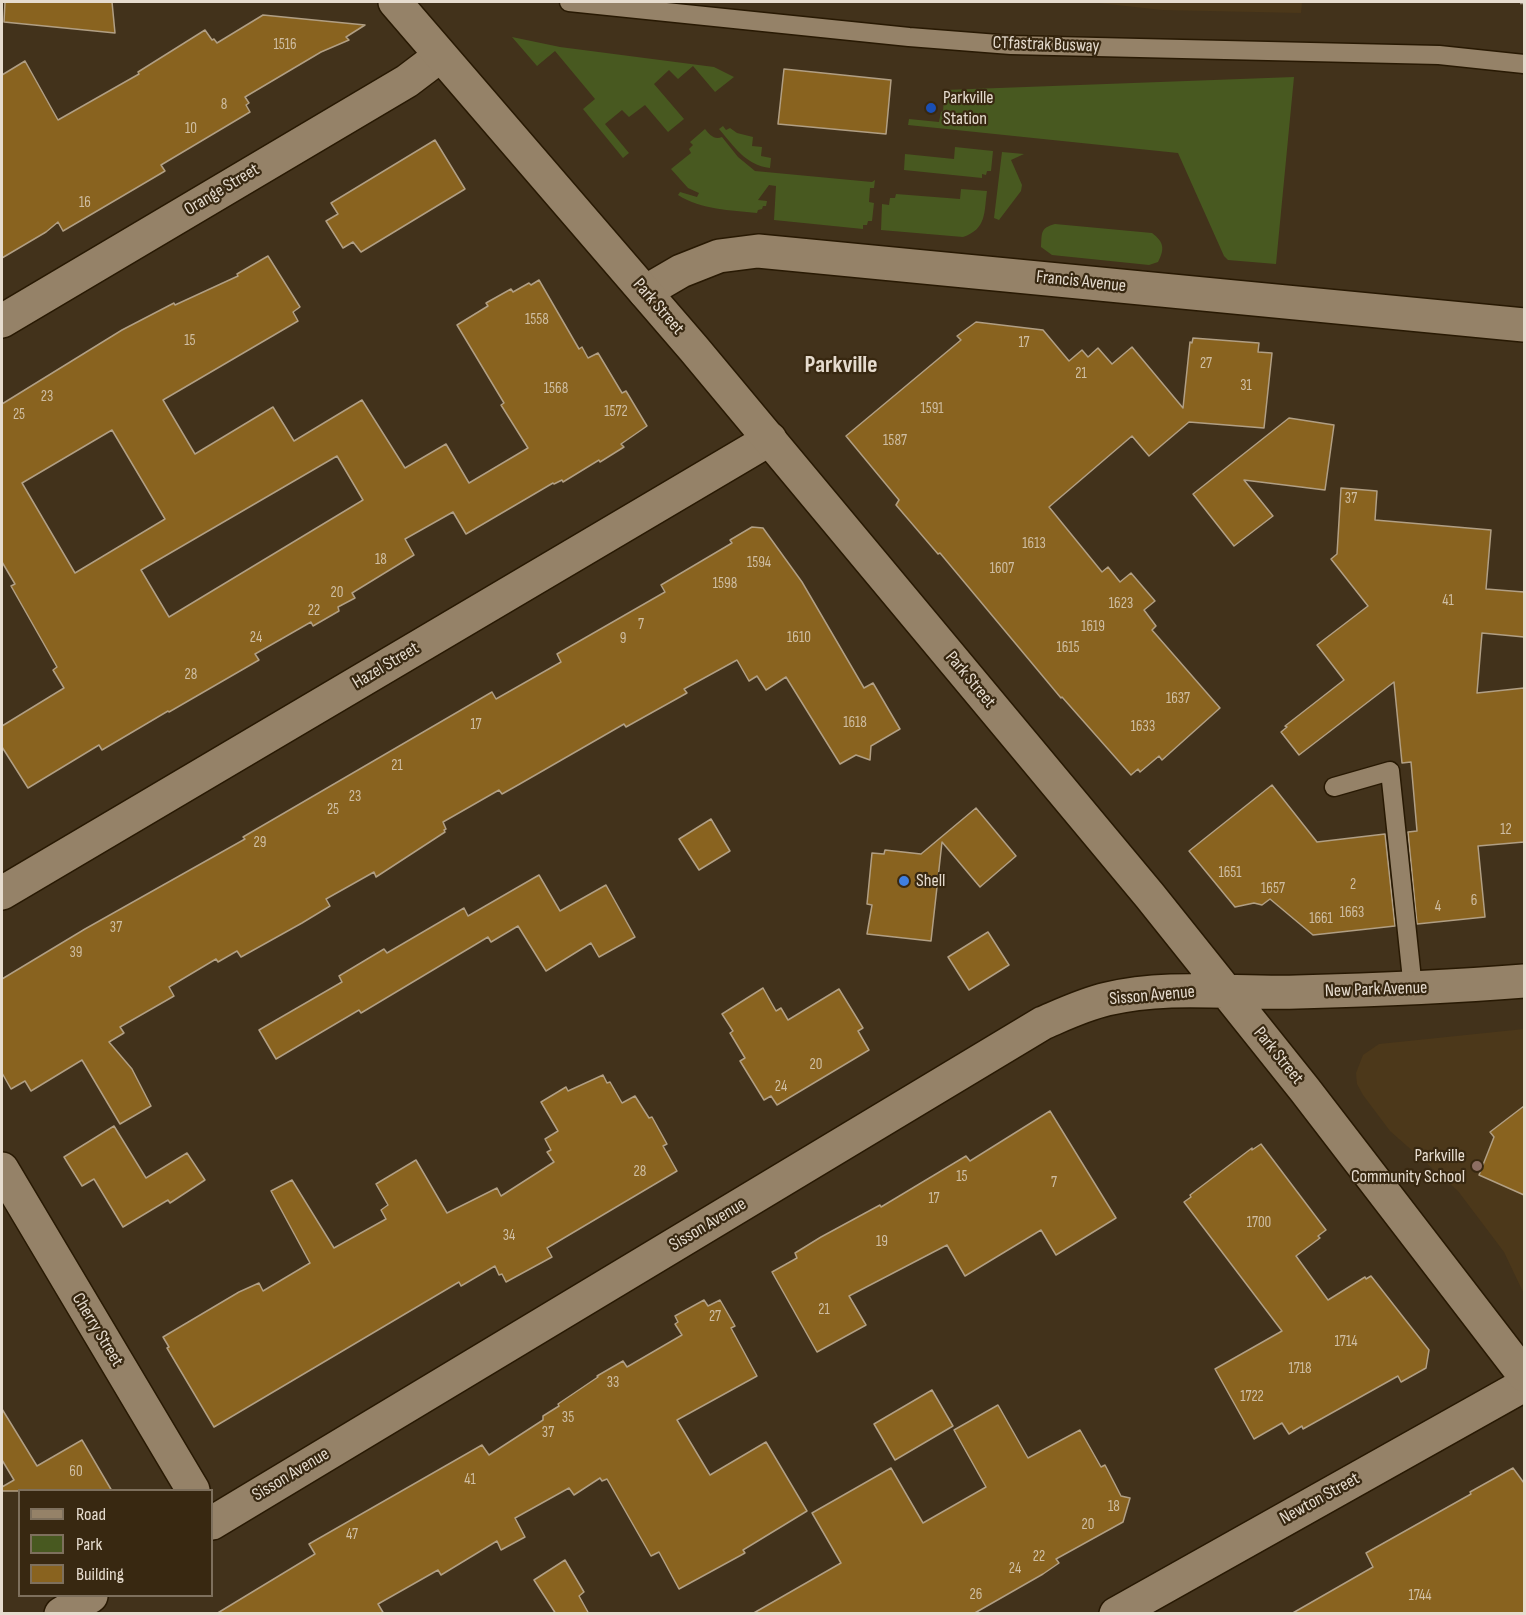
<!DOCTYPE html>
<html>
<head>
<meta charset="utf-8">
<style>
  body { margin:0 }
  #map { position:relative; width:1526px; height:1615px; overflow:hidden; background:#42321b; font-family:"Sofia Sans Condensed",sans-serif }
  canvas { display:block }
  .frame { position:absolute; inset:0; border:3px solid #e6dccf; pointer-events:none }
  .legend { position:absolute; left:18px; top:1489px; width:195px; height:108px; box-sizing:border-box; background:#382811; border:2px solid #7e705d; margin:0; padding:8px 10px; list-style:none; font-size:18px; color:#e6dccf }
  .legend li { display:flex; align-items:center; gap:12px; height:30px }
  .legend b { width:30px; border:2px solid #7e705d }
</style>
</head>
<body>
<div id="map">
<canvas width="1526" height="1615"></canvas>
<div class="frame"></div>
<ul class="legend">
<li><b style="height:8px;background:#958268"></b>Road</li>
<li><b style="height:16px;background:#485920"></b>Park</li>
<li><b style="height:16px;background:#89631f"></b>Building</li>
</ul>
</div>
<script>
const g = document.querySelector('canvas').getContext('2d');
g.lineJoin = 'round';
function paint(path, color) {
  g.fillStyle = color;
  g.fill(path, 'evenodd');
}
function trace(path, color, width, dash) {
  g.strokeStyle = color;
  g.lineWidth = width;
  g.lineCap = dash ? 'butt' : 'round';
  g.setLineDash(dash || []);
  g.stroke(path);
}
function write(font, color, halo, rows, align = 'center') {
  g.font = font + ' "Sofia Sans Condensed",sans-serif';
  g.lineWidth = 4.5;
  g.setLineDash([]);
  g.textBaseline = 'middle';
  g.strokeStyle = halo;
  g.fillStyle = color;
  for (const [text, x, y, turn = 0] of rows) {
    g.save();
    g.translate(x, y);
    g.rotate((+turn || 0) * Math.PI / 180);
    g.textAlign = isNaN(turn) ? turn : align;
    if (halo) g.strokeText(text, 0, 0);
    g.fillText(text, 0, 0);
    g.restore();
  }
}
paint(new Path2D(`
  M1089 2H1302L1301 13 1162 10Z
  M1524 1029V1294L1504 1252 1458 1191 1390 1131 1363 1095 1357 1084 1356 1073 1363 1055 1379 1044Z`), '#4c381a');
paint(new Path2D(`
  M512 37 560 47 714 67 734 77 715 92 693 66 678 79 669 70 654 84 684 119 668 132 645 105 629 117 622 110 605 124 629 153 623 158 583 109 595 99 555 51 537 66Z
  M1294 77 1276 264 1228 260 1224 256 1178 153 908 125 909 119 939 122 941 112 943 111 945 90Z
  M723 126 726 130 730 128 737 133 753 137 752 146 762 147 761 156 771 158 770 168C745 165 734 146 719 129Z
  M705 129C710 135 714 140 722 137L738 157 755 171 872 182 875 180 874 188H870L869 202 874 203 872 221H868L867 225H863V229L774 220 776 186 769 185 758 200 767 201 766 206H763L762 209 758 210 757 213C730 210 702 210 678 195L680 192 697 197 699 193 688 188 671 169 691 153 689 149 693 145 690 142Z
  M955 147 993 151 991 171H987L986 175 982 174V178L904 170 905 154 954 159Z
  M1002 152 1024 154 1011 160 1022 185 1021 191 999 220 994 218Z
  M961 189 987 191C984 212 987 229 963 237L881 230 882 204 889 205 890 198H895L896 194 960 199Z
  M1055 224 1152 233C1164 242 1165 249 1158 262L1149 265 1052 255 1041 247C1042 233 1040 228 1055 224Z`), '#485920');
const building = new Path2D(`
  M5 2H112L115 33 4 22Z
  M263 15 365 25 346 37 349 40 321 52 245 97 249 103 246 105 250 112 161 165 165 171 63 231 58 222 46 232 2 258V75L25 61 58 120 139 74 138 72 205 30 212 40 214 39 217 43Z
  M784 69 891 80 886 134 778 124Z
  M435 140 465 189 361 252 353 242 343 248 326 221 338 214 331 203Z
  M268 256 300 307 293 312 298 321 163 400 195 454 273 407 294 441 362 400 405 468 446 444 469 483 528 448 501 405 504 403 457 325 488 306 486 303 511 289 513 292 529 283 531 285 539 280 579 349 582 347 588 358 598 353 622 393 626 391 647 426 621 444 624 447 600 462 599 460 563 482 562 480 554 484 553 483 466 534 453 512 405 539 414 555 352 593 355 598 338 607 339 611 313 626 311 622 255 654 259 660 169 712 168 711 102 750 99 745 28 788 2 747V726L64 688 53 670 57 667 11 586 15 584 2 562V404L122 330 174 303 175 305 238 276 237 274ZM112 430 165 519 75 573 22 483ZM337 456 363 500 169 617 141 570Z
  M976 322 1043 330 1069 361 1082 350 1088 357 1098 348 1112 364 1132 347 1183 408 1190 342 1192 343 1193 338 1259 343 1258 352 1272 353 1264 428 1189 422 1149 456 1132 436 1049 507 1102 572 1108 567 1120 582 1131 573 1155 601 1144 610 1156 626 1152 630 1220 708 1162 760 1159 756 1140 772 1138 769 1131 775 1062 697 1061 698 940 553 938 554 896 505 899 500 846 436 961 340 957 336Z
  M1289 418 1334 425 1325 490 1244 480 1273 516 1234 546 1193 494Z
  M1341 488 1377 491 1375 520 1491 530 1486 589 1524 592V637L1482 633 1477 693 1524 688V842L1478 846 1485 917 1417 924 1408 832 1417 831 1411 762 1402 763 1394 682 1299 755 1281 732 1287 727 1285 726 1344 680 1317 645 1368 606 1331 559 1337 554Z
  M752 527 763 528 802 582 864 688 873 683 900 729 871 746 870 760 856 755 840 764 786 677 766 690 757 676 749 681 737 660 684 689 687 693 626 727 624 724 518 785 502 794 499 790 443 822 446 829 444 830 445 832 376 877 374 872 326 899 330 906 302 923 241 957 237 951 218 962 216 959 169 987 174 996 120 1027 124 1033 109 1042 132 1069 151 1106 120 1124 82 1060 31 1091 25 1081 11 1089 2 1073V979L85 929 245 839 243 837 492 692 496 699 561 662 557 654 665 592 661 585 732 543 730 540Z
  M1272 785 1317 842 1385 834 1395 926 1313 935 1270 899 1262 905 1254 903 1235 907 1189 851Z
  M976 808 1016 856 980 887 942 842 931 941 867 934 872 905 867 904 872 853 884 854 885 850 921 854Z
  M711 819 730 851 699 870 679 839Z
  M539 875 560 911 606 885 635 937 599 957 591 943 546 971 518 926 491 942 488 937 361 1013 359 1010 276 1059 259 1030 342 982 339 976 384 949 387 953 464 908 468 916Z
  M988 932 1009 965 969 990 948 957Z
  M763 988 776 1011 781 1008 788 1020 839 989 863 1028 858 1031 869 1050 777 1105 771 1096 764 1100 740 1061 745 1058 730 1033 733 1031 722 1014Z
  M603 1075 607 1083 610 1082 622 1103 635 1096 649 1118 652 1117 667 1144 663 1146 677 1171 547 1248 552 1257 506 1282 502 1274 499 1275 495 1266 461 1286 459 1282 214 1427 167 1348 169 1347 163 1337 239 1292 259 1283 263 1291 310 1263 271 1191 292 1180 334 1248 386 1219 381 1210 388 1205 376 1184 416 1160 447 1213 497 1188 501 1196 554 1162 547 1152 551 1150 545 1139 558 1131 541 1102 566 1087 568 1091Z
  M1524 1106V1195L1479 1175 1494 1137 1490 1132Z
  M1050 1111 1116 1218 1056 1255 1041 1230 965 1276 947 1245 849 1296 866 1325 817 1352 772 1272 797 1258 795 1253 821 1237 880 1205 881 1207 966 1156 970 1161Z
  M114 1126 146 1178 187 1153 205 1180 170 1203 168 1200 123 1227 94 1179 82 1186 64 1157Z
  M1261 1144 1326 1230 1318 1236 1320 1238 1296 1256 1328 1300 1365 1277 1366 1279 1371 1276 1429 1350 1426 1368 1401 1382 1398 1376 1303 1429 1302 1426 1289 1434 1282 1423 1254 1439 1215 1369 1282 1331 1184 1202 1191 1197 1190 1195 1252 1148V1150Z
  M704 1300 708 1306 720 1300 735 1326 731 1328 757 1376 677 1420 710 1475 766 1442 807 1511 743 1550 745 1553 679 1589 659 1552 651 1556 607 1479 602 1481 600 1478 574 1495 569 1488 515 1518 525 1537 501 1550 497 1541 441 1575 438 1570 378 1604 384 1614H216L315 1554 309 1544 482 1445 489 1455 543 1420V1416L559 1406 558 1404 598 1377 597 1376 623 1361 627 1367 682 1335 675 1324 678 1322 675 1316Z
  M932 1390 953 1426 895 1460 874 1424Z
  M998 1405 1028 1458 1080 1430 1101 1467 1105 1465 1121 1496 1130 1498 1123 1522 1056 1559 1059 1563 1043 1574 973 1614H752L841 1563 812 1513 891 1468 923 1523 986 1487 954 1430Z
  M2 1409 37 1466 82 1440 112 1491H2V1487L14 1480 2 1460Z
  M1513 1468 1524 1483V1614H1291L1373 1567 1366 1553 1471 1494 1470 1492Z
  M565 1560 584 1592 579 1596 589 1614H556L534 1580Z`);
paint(building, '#89631f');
trace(building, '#b19f84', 1.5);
const lane = new Path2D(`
  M569 2 909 37 1011 45 1439 55 1524 64
  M1334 787 1390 771 1413 989`);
const street = new Path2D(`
  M645 292 681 271 719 256 758 251 1524 325
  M2 321 407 81 440 56
  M2 893 770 439
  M2 1169 193 1490
  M1116 1614 1524 1385`);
const secondary = new Path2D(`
  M395 2 694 349 1150 896 1305 1090 1524 1375
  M212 1523 1043 1023C1064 1014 1085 1004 1107 999 1169 984 1235 994 1297 992 1373 990 1449 987 1524 981
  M61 1614 91 1596`);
trace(lane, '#281903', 21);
trace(street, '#281903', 36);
trace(secondary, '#281903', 36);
trace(lane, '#958268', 18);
trace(street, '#958268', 33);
trace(secondary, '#958268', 33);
trace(new Path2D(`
  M1520 2H1524`), '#9d907f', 4.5, [3, 6]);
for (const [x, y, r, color] of [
  [931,108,6,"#1a4fb4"],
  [904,881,6,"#3f7fe0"],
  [1477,1166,6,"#8d6e63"]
]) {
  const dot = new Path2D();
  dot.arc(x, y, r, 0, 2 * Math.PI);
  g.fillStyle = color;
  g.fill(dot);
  trace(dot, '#382811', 2);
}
write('15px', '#cfbea3', null, [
  ["1516",285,45],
  ["8",224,105],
  ["10",191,129],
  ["16",85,203],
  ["1558",537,320],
  ["15",190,341],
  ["17",1024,343],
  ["27",1206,364],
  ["21",1081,374],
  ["31",1246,386],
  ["1568",556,389],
  ["23",47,397],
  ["1591",932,409],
  ["1572",616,412],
  ["25",19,415],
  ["1587",895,441],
  ["37",1351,499],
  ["1613",1034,544],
  ["18",381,560],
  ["1594",759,563],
  ["1607",1002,569],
  ["1598",725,584],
  ["20",337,593],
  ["41",1448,601],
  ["1623",1121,604],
  ["22",314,611],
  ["7",641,625],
  ["1619",1093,627],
  ["24",256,638],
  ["1610",799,638],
  ["9",623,639],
  ["1615",1068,648],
  ["28",191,675],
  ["1637",1178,699],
  ["1618",855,723],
  ["17",476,725],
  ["1633",1143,727],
  ["21",397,766],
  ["23",355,797],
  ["25",333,810],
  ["12",1506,830],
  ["29",260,843],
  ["1651",1230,873],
  ["2",1353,885],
  ["1657",1273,889],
  ["6",1474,901],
  ["4",1438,907],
  ["1663",1352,913],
  ["1661",1321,919],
  ["37",116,928],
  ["39",76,953],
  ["20",816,1065],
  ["24",781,1087],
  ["28",640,1172],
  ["15",962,1177],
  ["7",1054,1183],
  ["17",934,1199],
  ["1700",1259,1223],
  ["34",509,1236],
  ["19",882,1242],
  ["21",824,1310],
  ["27",715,1317],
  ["1714",1346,1342],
  ["1718",1300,1369],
  ["33",613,1383],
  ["1722",1252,1397],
  ["35",568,1418],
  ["37",548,1433],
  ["60",76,1472],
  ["41",470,1480],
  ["18",1114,1507],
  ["20",1088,1525],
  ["47",352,1535],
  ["22",1039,1557],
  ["24",1015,1569],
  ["26",976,1595],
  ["1744",1420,1596]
]);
write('18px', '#e6dccf', '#382811', [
  ["CTfastrak Busway",1046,45,2],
  ["Orange Street",222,190,-31],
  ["Francis Avenue",1081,282,6],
  ["Park Street",658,307,49],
  ["Hazel Street",386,666,-31],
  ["Park Street",970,680,50],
  ["New Park Avenue",1376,990,-2],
  ["Sisson Avenue",1152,996,-5],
  ["Park Street",1278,1056,51],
  ["Sisson Avenue",708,1225,-31],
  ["Cherry Street",97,1330,59],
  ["Sisson Avenue",291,1475,-31],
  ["Newton Street",1320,1499,-29]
]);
write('18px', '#e6dccf', '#382811', [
  ["Parkville",943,98],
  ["Station",943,119],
  ["Shell",916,881],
  ["Parkville",1465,1156,"right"],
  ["Community School",1465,1177,"right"]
], 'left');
write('bold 24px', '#e6dccf', '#382811', [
  ["Parkville",841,366]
]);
</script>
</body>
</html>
